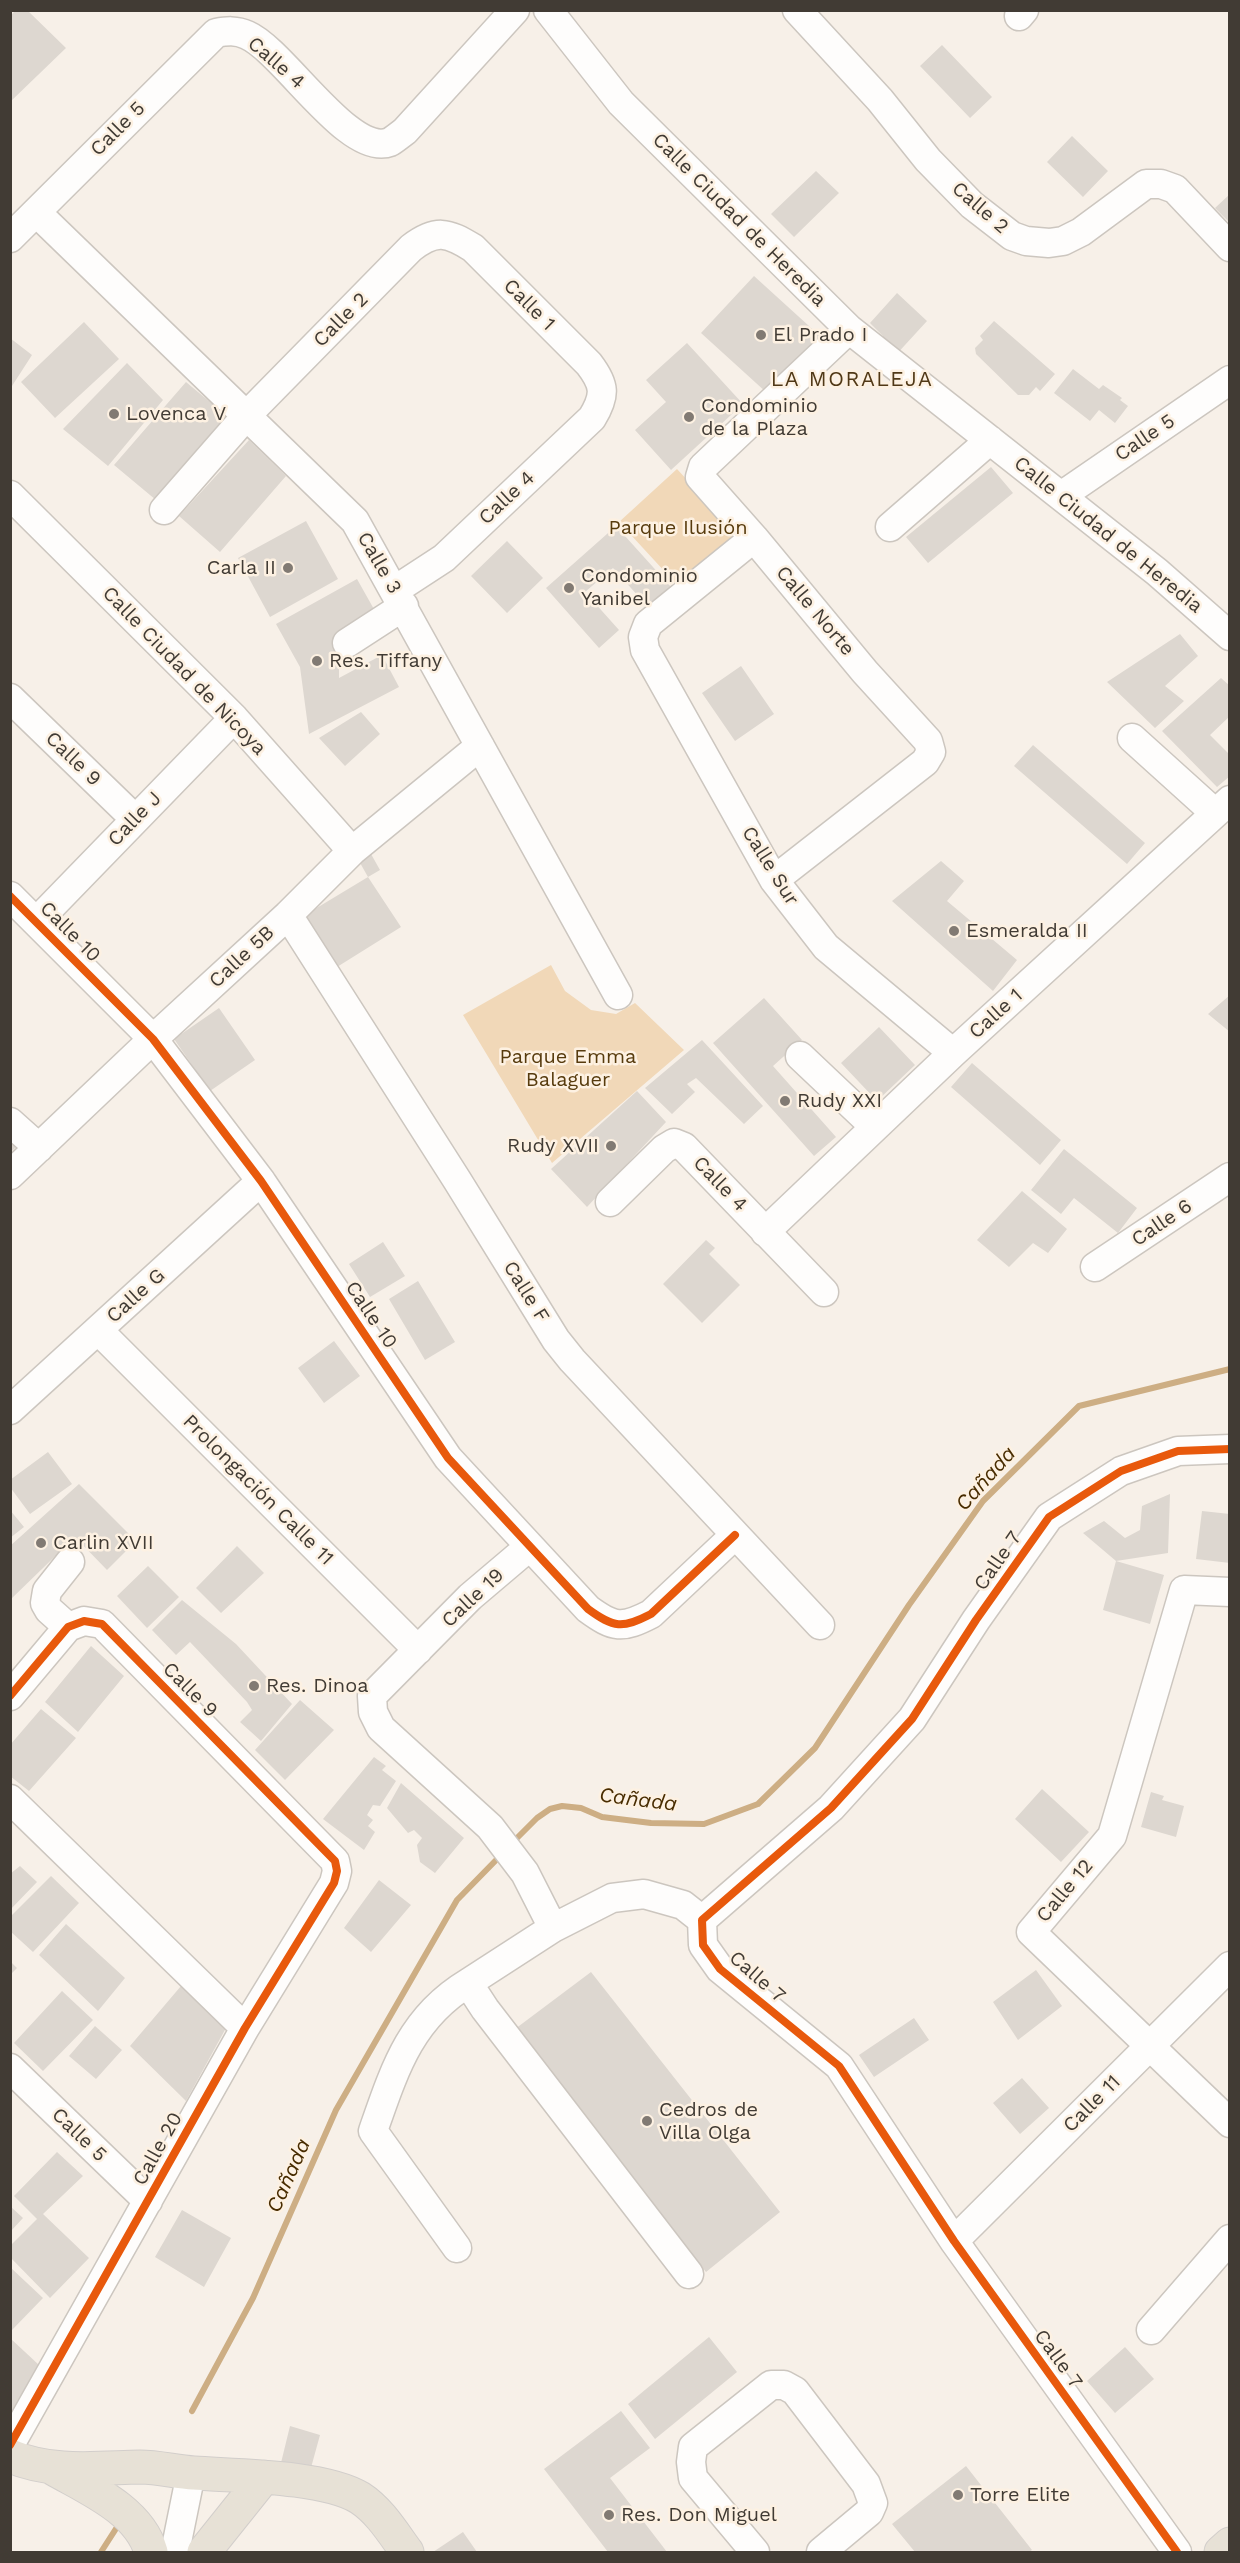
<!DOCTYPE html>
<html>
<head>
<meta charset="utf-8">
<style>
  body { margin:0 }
  #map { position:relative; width:1240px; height:2563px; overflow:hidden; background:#f7f0e8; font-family:"Work Sans",sans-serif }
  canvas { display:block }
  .frame { position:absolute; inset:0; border:12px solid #413b34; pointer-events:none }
</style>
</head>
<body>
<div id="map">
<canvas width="1240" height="2563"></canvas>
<div class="frame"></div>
</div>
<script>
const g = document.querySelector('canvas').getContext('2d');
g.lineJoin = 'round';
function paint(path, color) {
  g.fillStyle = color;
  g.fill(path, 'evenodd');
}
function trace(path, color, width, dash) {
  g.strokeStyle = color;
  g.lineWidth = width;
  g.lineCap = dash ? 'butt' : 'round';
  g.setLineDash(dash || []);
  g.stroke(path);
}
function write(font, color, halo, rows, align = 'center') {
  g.font = font + ' "Work Sans",sans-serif';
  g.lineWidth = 5;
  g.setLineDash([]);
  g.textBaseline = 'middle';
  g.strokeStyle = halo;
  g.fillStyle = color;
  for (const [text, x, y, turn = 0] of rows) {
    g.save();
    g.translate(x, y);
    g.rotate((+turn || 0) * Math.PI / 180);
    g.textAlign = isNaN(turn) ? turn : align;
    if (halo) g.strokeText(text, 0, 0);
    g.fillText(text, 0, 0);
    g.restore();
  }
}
paint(new Path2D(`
  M677 469 736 533 678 586 619 522Z
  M551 965 565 991 591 1010 616 1014 635 1003 684 1050 552 1163 463 1015Z`), '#f1d8b8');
trace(new Path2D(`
  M511 1844 537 1818 550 1809 562 1806 581 1808 602 1817 651 1823 704 1824 758 1804 815 1748 909 1605 983 1501 1079 1406 1230 1369
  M192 2411 253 2298 336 2110 457 1900 502 1854
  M101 2552 119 2524`), '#cdae84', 6);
paint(new Path2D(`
  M16 10H27L66 48 10 102V16Z
  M942 45 992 97 970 118 920 66Z
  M1072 136 1108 171 1083 197 1047 162Z
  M816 171 839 193 794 237 771 214Z
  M1230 194V223L1215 208Z
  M754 276 820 336 767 393 701 333Z
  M897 293 927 321 894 357 878 342 883 336 870 323Z
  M994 321 1055 374 1040 391 1036 387 1029 395H1018L976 354 975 348 983 340 980 336Z
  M84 322 119 359 55 418 21 382Z
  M10 338 32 355 12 386 10 385Z
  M687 343 743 404 671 470 635 430 666 402 646 380Z
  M127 363 163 400 108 466 63 429Z
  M1073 369 1099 389 1103 385 1122 398 1120 400 1128 406 1115 423 1099 410 1090 421 1054 393Z
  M186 382 234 422 162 505 114 465Z
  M249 440 286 476 220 552 179 516Z
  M991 467 1013 493 928 563 906 537Z
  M306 521 338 579 270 617 238 558Z
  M616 526 671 587 648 607 613 568 585 592 619 630 599 648 546 588Z
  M507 541 543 578 507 613 471 576Z
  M357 579 375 611 339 631V678L382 655 399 687 309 734 300 667 276 624Z
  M1180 634 1198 656 1165 686 1184 701 1155 728 1107 682Z
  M741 666 774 714 735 741 702 693Z
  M1221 678 1230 686V716L1210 735 1230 755V776L1217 787 1162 731Z
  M361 712 380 734 345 766 319 738Z
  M1033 745 1145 843 1127 864 1014 766Z
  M371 854 380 870 368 877 359 861Z
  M941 861 964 881 947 901 1017 960 993 991 892 901Z
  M368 877 401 927 337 967 305 915Z
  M1230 995V1032L1208 1014Z
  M764 998 802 1040 773 1066 836 1137 814 1156 713 1043Z
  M219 1008 255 1060 210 1091 174 1039Z
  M879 1027 915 1065 877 1101 841 1063Z
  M702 1040 763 1106 744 1124 696 1078 687 1084 695 1092 672 1114 645 1088Z
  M972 1063 1061 1140 1040 1165 951 1087Z
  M637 1091 666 1122 587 1207 551 1169Z
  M10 1140 17 1146 10 1153Z
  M1064 1149 1137 1208 1118 1233 1074 1198 1061 1214 1031 1190Z
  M1022 1191 1067 1229 1048 1253 1033 1243 1009 1267 977 1240Z
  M706 1240 715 1248 709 1254 740 1285 702 1323 663 1284Z
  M383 1242 405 1276 370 1297 349 1264Z
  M418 1281 455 1342 425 1360 389 1299Z
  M334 1341 360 1376 324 1403 298 1368Z
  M48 1452 72 1484 30 1514 10 1487V1480Z
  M79 1484 136 1541 107 1570 75 1537 10 1600V1546Z
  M1170 1494 1168 1553 1116 1561 1164 1575 1150 1624 1103 1610 1116 1561 1083 1533 1104 1521 1125 1538 1140 1530 1142 1506Z
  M10 1510 24 1527 10 1538Z
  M1202 1511 1230 1514V1563L1196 1559Z
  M237 1546 264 1573 221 1613 196 1588Z
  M148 1566 179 1597 147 1628 117 1596Z
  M182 1600 236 1644 292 1704 261 1741 240 1722 252 1710 247 1702 190 1642 176 1655 152 1630Z
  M91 1646 124 1676 78 1732 45 1702Z
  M300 1700 334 1730 285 1780 255 1750Z
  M41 1709 76 1738 29 1791 10 1776V1745Z
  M374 1757 386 1766 382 1770 396 1781 380 1806 373 1805 367 1815 373 1820 368 1826 375 1832 364 1850 323 1819Z
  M401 1783 464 1838 435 1873 420 1862 417 1845 422 1838 414 1830 408 1833 387 1808Z
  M1042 1789 1089 1832 1061 1862 1015 1819Z
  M1151 1792 1164 1796 1162 1800 1184 1806 1176 1837 1141 1827Z
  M20 1866 37 1882 10 1910V1874Z
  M51 1876 79 1903 33 1952 10 1931V1917Z
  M379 1880 411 1905 371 1952 344 1928Z
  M66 1924 125 1978 98 2011 39 1955Z
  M10 1961 17 1968 10 1975Z
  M1036 1970 1062 2006 1018 2040 993 2002Z
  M591 1972 780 2212 706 2272 515 2029Z
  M181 1986 226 2028 186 2101 130 2046Z
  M62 1991 93 2020 43 2071 14 2043Z
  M914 2018 929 2040 874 2077 859 2055Z
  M95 2026 122 2050 96 2079 69 2056Z
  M1022 2078 1049 2108 1020 2134 993 2103Z
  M57 2152 83 2176 43 2214 89 2258 50 2298 10 2257V2246L37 2219 14 2196Z
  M10 2206 23 2218 10 2232Z
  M182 2210 231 2238 204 2287 155 2257Z
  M10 2267 43 2298 12 2330 10 2329Z
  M709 2337 737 2372 655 2439 628 2404Z
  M10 2338 39 2365 10 2417Z
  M1125 2347 1154 2379 1115 2413 1087 2381Z
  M621 2411 650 2448 610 2478 667 2552H608L544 2469Z
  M290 2426 320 2435 309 2475 280 2467Z
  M966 2466 1032 2550 1029 2552H915L892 2524Z
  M463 2532 477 2552H433Z`), '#ddd7d0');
const minor = new Path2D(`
  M548 10 621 103 849 329 1157 572 1230 636
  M797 10 880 100 928 160 972 205 1012 236 1026 241 1049 243 1063 241 1081 232 1146 184H1161L1175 189 1230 247
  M1019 16 1024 10
  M36 212 355 521 618 995
  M10 238 216 33C227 31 236 30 247 35 284 51 349 158 390 142 395 139 401 134 405 131L515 10
  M10 495 234 718 352 851
  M1061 496 1230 380
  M164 510 247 415 411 248C436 229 447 232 473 248L589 364C605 385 606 395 592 418L444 558 395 590
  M890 527 990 440
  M754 538 648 624 643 637 645 650 774 880 826 947 953 1053
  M347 643 404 606
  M10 698 135 819
  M1132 738 1215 813
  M774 880 925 762 931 752 928 741 865 672 754 538 700 477 703 467 849 329
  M10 896 153 1039 261 1181 448 1458 588 1609C614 1628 622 1629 651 1614L735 1535
  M288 915 457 1180 556 1340 572 1360 820 1625
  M37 921 234 718
  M800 1056 875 1127
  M10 1122 39 1148
  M10 1175 153 1039 288 915 352 851 480 746
  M610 1202 664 1149 674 1143 684 1147 824 1292
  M765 1232 953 1053 1230 800
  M1095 1267 1230 1177
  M98 1330 418 1650
  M10 1410 261 1181
  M529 1547 470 1597 372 1696 373 1712 381 1728 490 1827 525 1873 553 1928
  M1230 1592 1184 1590 1112 1836 1031 1932 1230 2123
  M68 1627 49 1610 45 1603 47 1591 70 1562
  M10 1696 68 1627 84 1621 102 1624 335 1861 337 1871 334 1883 245 2028 10 2445
  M10 1799 245 2028
  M10 2068 148 2201
  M954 2241 1230 1966
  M457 2248 373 2131C394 2071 410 2018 468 1983
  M689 2274 485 2009 468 1983 553 1928 612 1898 644 1894 683 1905 702 1920
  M1151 2330 1230 2239
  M175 2552 191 2473
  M755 2552 693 2478 691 2462 693 2447 771 2385H784L795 2391 866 2484 873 2503 869 2512 821 2552
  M1177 2552 954 2241 839 2066 720 1969 703 1945 702 1920 831 1808 912 1719 976 1620 1049 1517 1121 1471 1178 1451 1230 1449`);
const major = new Path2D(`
  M10 2456C52 2474 96 2468 140 2467 159 2467 176 2472 194 2473 237 2476 324 2476 360 2498 380 2511 393 2533 407 2552
  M54 2469C89 2489 139 2510 151 2552
  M204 2552 264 2477
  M1221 2552 1230 2544`);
trace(minor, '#ccc6bf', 31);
trace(major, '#d2cecb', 35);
trace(minor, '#fefdfc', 28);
trace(major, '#e7e1d6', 33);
trace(new Path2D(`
  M10 896 153 1039 261 1181 448 1458 588 1609C614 1628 622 1629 651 1614L735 1535
  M10 1696 68 1627 84 1621 102 1624 335 1861 337 1871 334 1883 245 2028 10 2445
  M1177 2552 954 2241 839 2066 720 1969 703 1945 702 1920 831 1808 912 1719 976 1620 1049 1517 1121 1471 1178 1451 1230 1449`), '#e8590c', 8);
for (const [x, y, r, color] of [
  [761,335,6,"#817a73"],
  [114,414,6,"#817a73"],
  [689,417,6,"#817a73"],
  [288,568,6,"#817a73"],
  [569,588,6,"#817a73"],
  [317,661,6,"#817a73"],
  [954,931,6,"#817a73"],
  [785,1101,6,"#817a73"],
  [611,1146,6,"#817a73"],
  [41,1543,6,"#817a73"],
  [254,1686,6,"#817a73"],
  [647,2121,6,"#817a73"],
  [958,2495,6,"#817a73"],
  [609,2515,6,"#817a73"]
]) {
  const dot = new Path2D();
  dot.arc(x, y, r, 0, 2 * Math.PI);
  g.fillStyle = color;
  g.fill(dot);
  trace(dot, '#fdf1e2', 2);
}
write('20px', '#413b34', '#fdf1e2', [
  ["Calle 4",276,63,41],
  ["Calle 5",118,129,-45],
  ["Calle 2",980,208,41],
  ["Calle Ciudad de Heredia",739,220,45],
  ["Calle 1",529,305,45],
  ["Calle 2",341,320,-45],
  ["Calle 5",1145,438,-34],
  ["Calle 4",507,498,-43],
  ["Calle Ciudad de Heredia",1108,535,39],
  ["Calle 3",379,563,60],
  ["Calle Norte",815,611,50],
  ["Calle Ciudad de Nicoya",184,671,46],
  ["Calle 9",73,759,44],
  ["Calle J",135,819,-46],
  ["Calle Sur",770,866,58],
  ["Calle 10",70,932,45],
  ["Calle 5B",242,957,-43],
  ["Calle 1",996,1014,-42],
  ["Calle 4",720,1184,46],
  ["Calle 6",1162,1223,-34],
  ["Calle F",526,1292,58],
  ["Calle G",136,1296,-42],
  ["Calle 10",371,1315,56],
  ["Prolongación Calle 11",258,1490,45],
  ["Calle 7",998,1561,-55],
  ["Calle 19",473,1598,-43],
  ["Calle 9",190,1690,45],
  ["Calle 12",1065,1891,-50],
  ["Calle 7",757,1977,41],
  ["Calle 11",1092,2104,-45],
  ["Calle 5",79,2135,44],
  ["Calle 20",158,2149,-61],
  ["Calle 7",1058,2359,54]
]);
write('20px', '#413b34', '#fdf1e2', [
  ["El Prado I",773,335],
  ["Condominio",701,406],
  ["de la Plaza",701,429],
  ["Lovenca V",126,414],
  ["Carla II",276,568,"right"],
  ["Condominio",581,576],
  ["Yanibel",581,599],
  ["Res. Tiffany",329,661],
  ["Esmeralda II",966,931],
  ["Rudy XXI",797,1101],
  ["Rudy XVII",599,1146,"right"],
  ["Carlin XVII",53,1543],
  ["Res. Dinoa",266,1686],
  ["Cedros de",659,2110],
  ["Villa Olga",659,2133],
  ["Torre Elite",970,2495],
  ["Res. Don Miguel",621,2515]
], 'left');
write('20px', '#573b0d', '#fdf1e2', [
  ["Parque Ilusión",678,528],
  ["Parque Emma",568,1057],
  ["Balaguer",568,1080]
]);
g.letterSpacing = '1.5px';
write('21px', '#503816', '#fdf1e2', [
  ["LA MORALEJA",852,380]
]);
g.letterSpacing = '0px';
write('italic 21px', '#482c00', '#fdf1e2', [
  ["Cañada",986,1479,-48],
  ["Cañada",638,1800,7],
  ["Cañada",289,2176,-66]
]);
</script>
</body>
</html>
